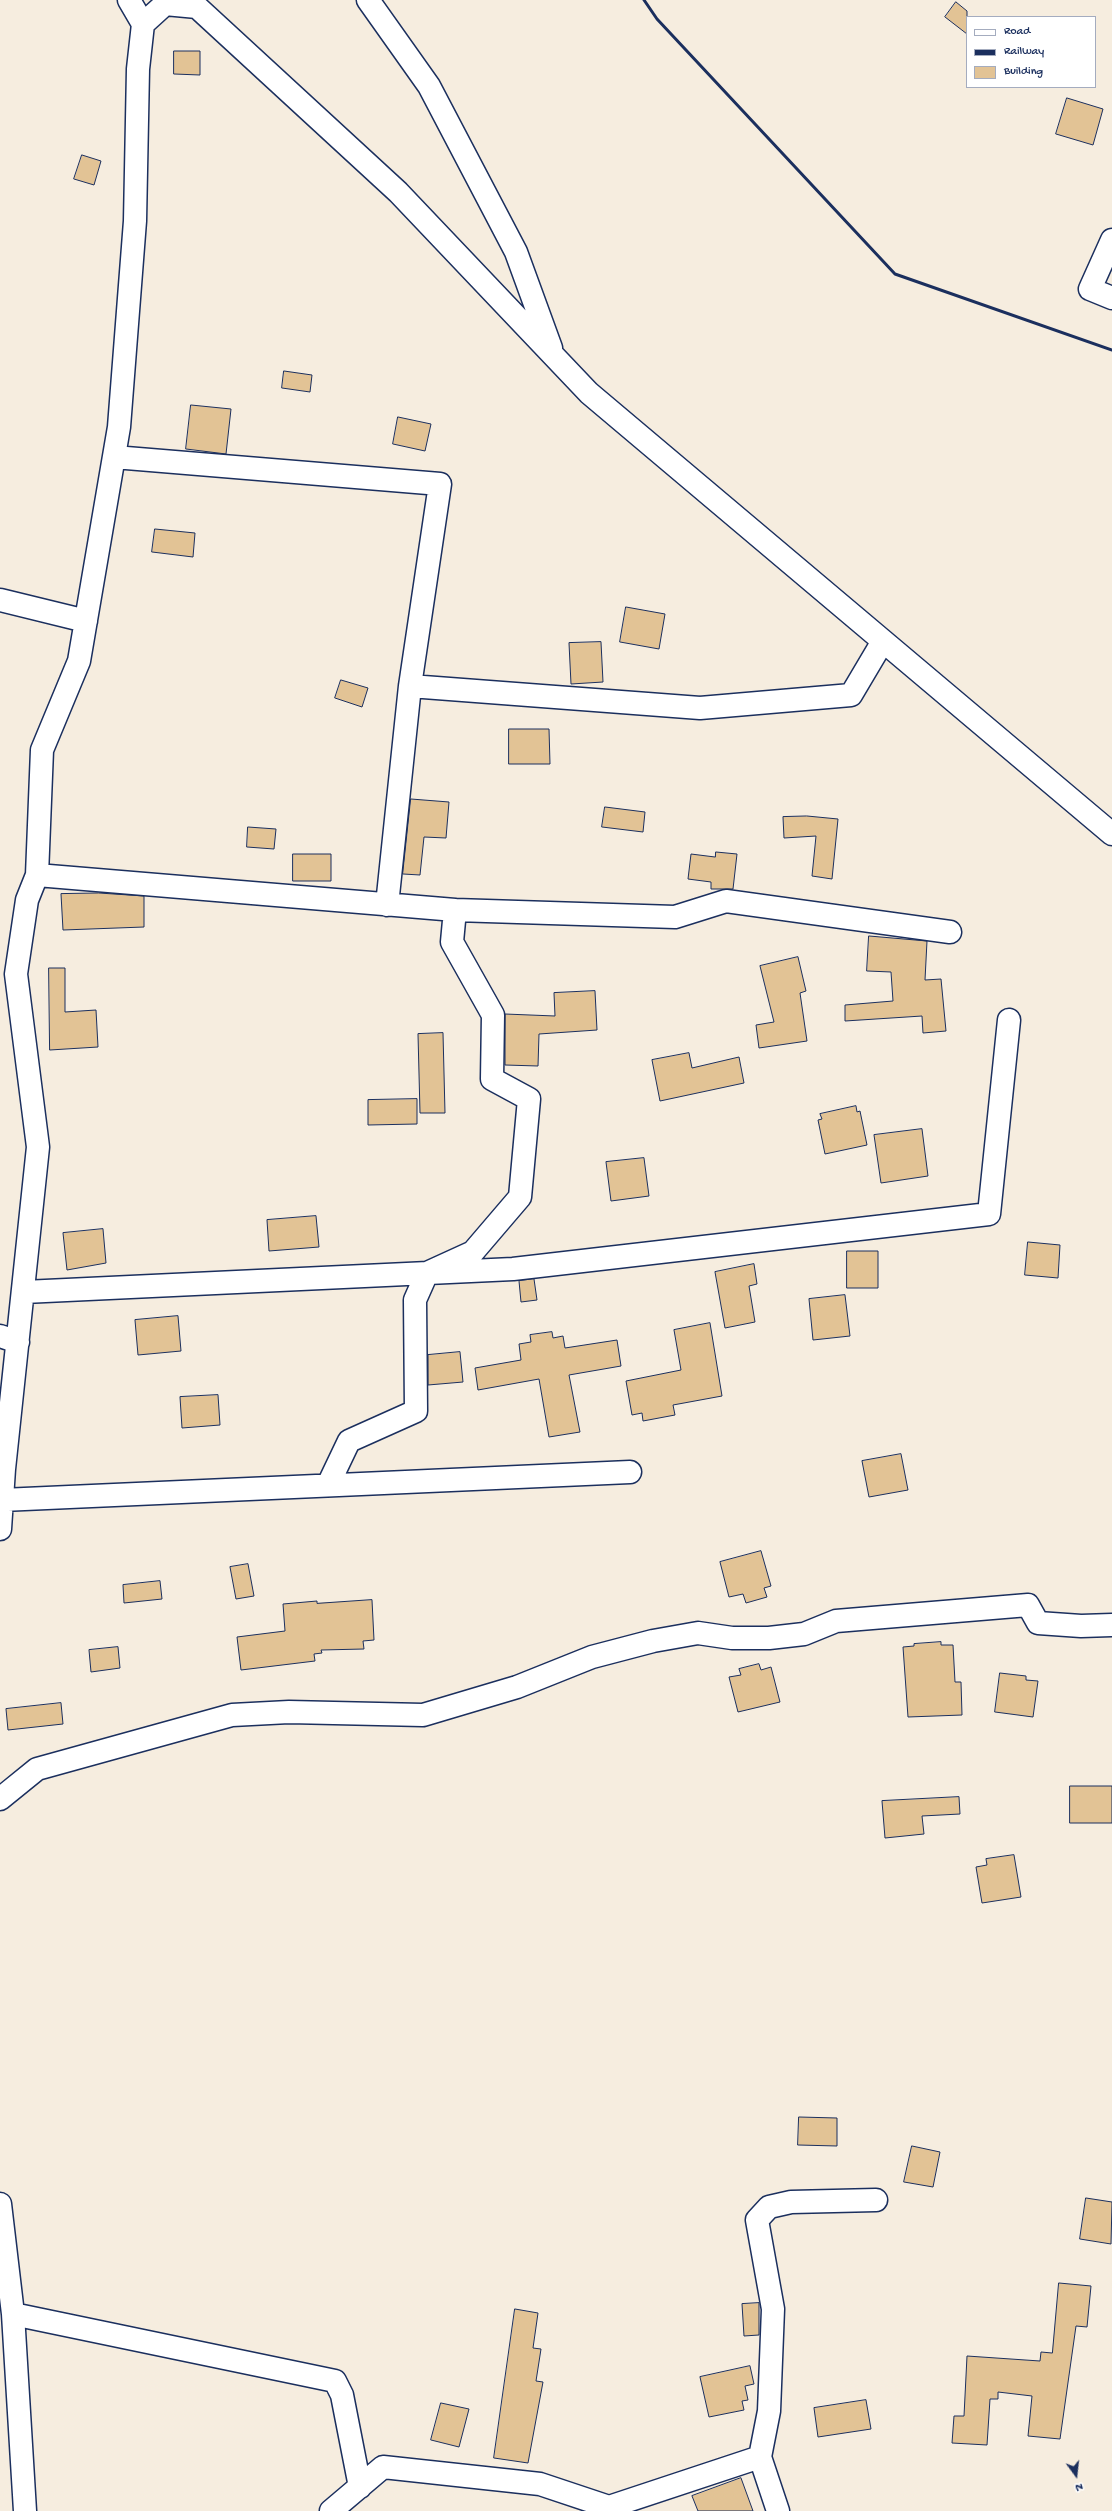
<!DOCTYPE html>
<html>
<head>
<meta charset="utf-8">
<style>
  body { margin:0 }
  #map { position:relative; width:1112px; height:2511px; overflow:hidden; background:#f6eddf; font-family:"Gochi Hand",sans-serif }
  canvas { display:block }
  .legend { position:absolute; left:966px; top:16px; width:130px; height:72px; box-sizing:border-box; background:#fff; border:1px solid #a4acbf; margin:0; padding:5px 7px; list-style:none; font-size:12px; color:#1b2f5e }
  .legend li { display:flex; align-items:center; gap:8px; height:20px }
  .legend b { width:20px; border:1px solid #a4acbf }
  .north { position:absolute; left:1056px; top:2455px; width:40px; height:40px; -webkit-text-stroke:3px #fff; paint-order:stroke; rotate:165deg; font-size:11px; font-weight:700; line-height:16px; text-align:center; color:#1b2f5e }
  .north::after { content:''; display:block; margin:auto; width:14px; height:18px; background:#1b2f5e; clip-path:polygon(50% 0,100% 100%,50% 72%,0 100%) }
</style>
</head>
<body>
<div id="map">
<canvas width="1112" height="2511"></canvas>
<ul class="legend">
<li><b style="height:5px;background:#fff"></b>Road</li>
<li><b style="height:5px;background:#1b2f5e"></b>Railway</li>
<li><b style="height:11px;background:#e2c395"></b>Building</li>
</ul>
<div class="north">N</div>
</div>
<script>
const g = document.querySelector('canvas').getContext('2d');
g.lineJoin = 'round';
function paint(path, color) {
  g.fillStyle = color;
  g.fill(path, 'evenodd');
}
function trace(path, color, width, dash) {
  g.strokeStyle = color;
  g.lineWidth = width;
  g.lineCap = dash ? 'butt' : 'round';
  g.setLineDash(dash || []);
  g.stroke(path);
}
const building = new Path2D(`
  M956 2 967 11V34L945 17Z
  M174 51H200V75L174 74Z
  M1067 98 1103 109 1093 145 1056 134Z
  M82 155 101 161 94 185 74 179Z
  M284 371 312 375 310 392 282 388Z
  M191 405 231 409 226 454 186 449Z
  M398 417 431 424 425 451 393 444Z
  M155 529 195 533 193 557 152 552Z
  M626 607 665 614 659 649 620 642Z
  M601 642 603 682 571 684 569 643Z
  M341 680 368 688 362 707 335 698Z
  M509 729H549L550 764H509Z
  M411 799 449 802 446 838 424 837 420 875 403 874Z
  M605 807 645 812 643 832 602 827Z
  M807 816 838 819 832 879 812 876 816 836 784 838 783 817Z
  M248 827 276 829 274 849 247 847Z
  M716 852 737 854 733 889H711V882L688 879 691 854 715 857Z
  M293 854H331V881H293Z
  M99 893 144 896V927L63 930 61 894Z
  M869 936 927 941 925 980 941 979 946 1031 923 1033 922 1016 845 1021V1005L893 1001 891 972 867 971Z
  M798 957 806 991 800 993 807 1041 759 1048 756 1025 774 1022 760 966Z
  M49 968H65V1012L96 1010 98 1047 50 1050Z
  M595 991 597 1030 539 1034 538 1066 505 1065V1014L555 1016 554 993Z
  M443 1033 445 1113H420L418 1034Z
  M689 1053 692 1068 739 1057 744 1083 660 1101 652 1060Z
  M417 1099V1124L368 1125V1100Z
  M856 1106 857 1112 860 1111 867 1145 825 1154 818 1120 822 1119 820 1114Z
  M922 1129 928 1176 881 1183 874 1135Z
  M644 1158 649 1196 611 1201 606 1162Z
  M316 1216 319 1247 269 1251 267 1220Z
  M103 1229 106 1263 67 1270 63 1233Z
  M1028 1242 1060 1245 1058 1278 1025 1275Z
  M847 1251H878V1288H847Z
  M754 1264 757 1284 749 1286 755 1322 725 1328 715 1272Z
  M534 1279 537 1300 521 1302 519 1281Z
  M845 1295 850 1336 813 1340 809 1299Z
  M178 1316 181 1351 138 1355 135 1320Z
  M710 1323 722 1396 673 1405 675 1415 643 1421 642 1413 632 1415 626 1381 681 1370 674 1330Z
  M552 1332 553 1338 563 1336 565 1348 617 1340 621 1366 569 1375 580 1432 549 1437 539 1379 478 1390 475 1368 521 1360 519 1344 531 1342 530 1335Z
  M460 1352 463 1382 428 1385V1355Z
  M218 1395 220 1425 182 1428 180 1397Z
  M901 1454 908 1490 869 1497 862 1461Z
  M761 1551 771 1586 764 1588 767 1597 746 1603 743 1594 729 1597 720 1562Z
  M248 1564 254 1596 236 1599 230 1567Z
  M160 1581 162 1599 124 1603 123 1585Z
  M372 1600 374 1640 363 1641 364 1649 321 1650 322 1653 314 1654 315 1661 241 1670 237 1637 285 1631 283 1604 317 1601V1603Z
  M941 1642V1645H953L955 1682H961L962 1715 908 1717 903 1647 914 1646V1644Z
  M118 1647 120 1668 91 1672 89 1650Z
  M759 1664 761 1670 771 1667 780 1702 738 1712 729 1677 741 1675 739 1669Z
  M1000 1673 1026 1676V1680L1038 1681 1033 1717 995 1712Z
  M61 1703 63 1724 8 1730 6 1709Z
  M1070 1786H1112V1823H1070Z
  M959 1797 960 1814 922 1816 924 1834 885 1838 882 1801Z
  M1014 1855 1021 1897 982 1903 976 1867 987 1865 986 1859Z
  M799 2117 837 2118V2146L798 2145Z
  M912 2146 940 2152 933 2187 904 2182Z
  M1086 2198 1112 2202 1111 2244 1080 2239Z
  M1059 2283 1091 2286 1087 2327 1076 2326 1060 2439 1028 2436 1032 2396 998 2392V2399H990L987 2445 952 2443 954 2416H964L967 2356 1040 2361 1041 2352 1052 2353Z
  M759 2303V2335L744 2336 742 2304Z
  M515 2309 538 2313 533 2348 541 2349 536 2381 543 2382 528 2463 494 2458Z
  M750 2366 754 2384 745 2386 748 2400 742 2401 744 2410 709 2417 700 2377Z
  M866 2400 871 2429 818 2437 814 2408Z
  M441 2403 469 2409 459 2447 431 2440Z
  M741 2478 753 2511H698L692 2496Z`);
paint(building, '#e2c395');
trace(building, '#1b2f5e', 1);
const minor = new Path2D(`
  M129 0 143 24
  M368 0 429 86 516 252 551 348
  M1112 240 1090 289 1112 298
  M114 457 440 484 410 686 387 905
  M0 600 86 621
  M410 686 700 708 851 695 883 641
  M37 875 455 910 675 917 726 901 950 932
  M24 1292 513 1269 989 1214 1009 1020
  M0 1336 18 1342
  M328 1485 349 1441 416 1411 415 1300 427 1273 473 1252 520 1197 529 1099 492 1079 493 1015 452 942 455 910
  M2 1500 630 1472
  M0 1529 4 1469 38 1147 16 974 27 900 37 875 42 750 79 661 119 427 135 221 138 69 143 24 165 4 197 7 398 192 589 393 1112 834
  M0 1799 37 1769 232 1715 289 1712 423 1715 517 1687 592 1657 653 1641 698 1633 732 1638H769L804 1634 836 1621 1028 1605 1038 1623 1081 1626 1112 1625
  M0 2204 13 2314 25 2511
  M13 2314 335 2381 342 2395 360 2487
  M760 2457 769 2411 773 2309 757 2220 769 2207 791 2202 876 2200
  M331 2511 383 2467 540 2484 609 2507 760 2457 778 2511`);
trace(minor, '#1b2f5e', 25);
trace(minor, '#fff', 22);
trace(new Path2D(`
  M644 0 657 19 895 274 1112 350`), '#1b2f5e', 3);
</script>
</body>
</html>
